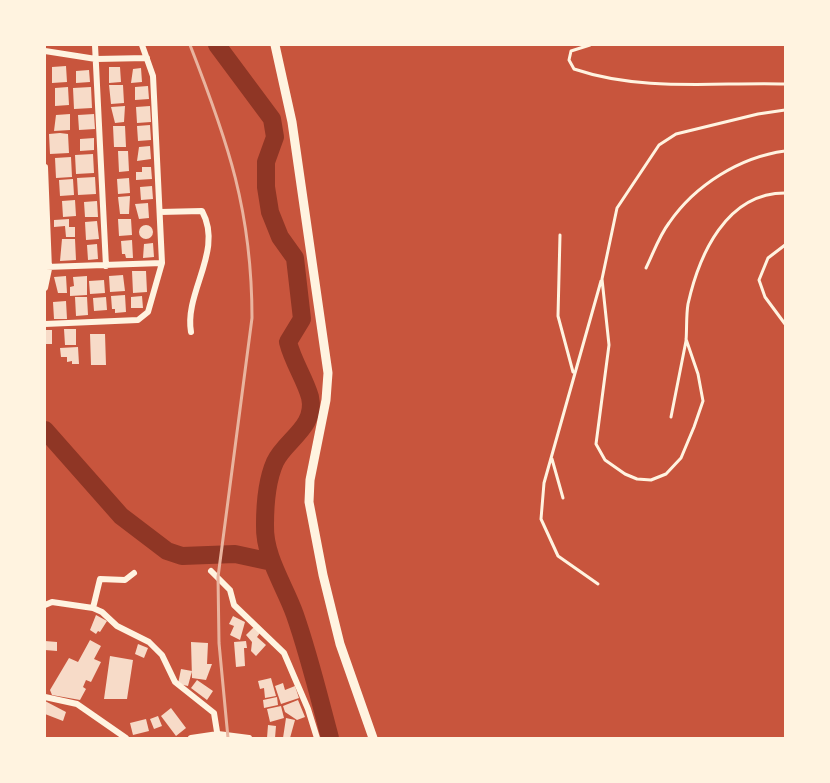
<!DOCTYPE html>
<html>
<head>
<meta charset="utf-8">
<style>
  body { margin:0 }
  #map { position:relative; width:830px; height:783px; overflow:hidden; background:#c8553d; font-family:"IBM Plex Sans",sans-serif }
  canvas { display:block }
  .frame { position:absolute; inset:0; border:46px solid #fff3e0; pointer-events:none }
</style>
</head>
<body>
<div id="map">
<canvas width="830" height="783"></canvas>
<div class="frame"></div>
</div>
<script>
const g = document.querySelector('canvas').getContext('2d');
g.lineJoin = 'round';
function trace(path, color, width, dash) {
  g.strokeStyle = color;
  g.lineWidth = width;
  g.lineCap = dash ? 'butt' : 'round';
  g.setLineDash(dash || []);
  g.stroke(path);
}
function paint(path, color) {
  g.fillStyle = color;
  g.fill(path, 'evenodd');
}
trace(new Path2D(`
  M217 45 272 119 275 137 266 162V187L270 212 280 237 295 258 302 319 288 342C293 362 305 379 310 397 317 427 285 440 275 462 267 480 265 505 265 525 264 557 285 586 295 615 309 655 319 697 330 738
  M45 430 121 516 167 551 182 556 235 554 272 562`), '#8f3625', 18);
paint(new Path2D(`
  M66 66 67 82 52 83V67Z
  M109 67H120L121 82 109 83Z
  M141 68 142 82 131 83 133 69Z
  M89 70 90 82 76 83V71Z
  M109 85H123L124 103 111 104Z
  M148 86 149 99 135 100V87Z
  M68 87 69 105 55 106V88Z
  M91 87 92 108 74 109 73 88Z
  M125 106 124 122 115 123 111 107Z
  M150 106 151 122 137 123 136 107Z
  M70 114V130L54 131 56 115Z
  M94 114 95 129 79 130 78 115Z
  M150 125 151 140 138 141 137 126Z
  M113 126H125L126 147H114Z
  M60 133 68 134 69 153 50 154 49 134Z
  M94 138V150L80 151V139Z
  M150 146 151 159 137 161 139 147Z
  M118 151H128L129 171 119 172Z
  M93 154 94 173 76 174 75 155Z
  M71 157 72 177 56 178 55 158Z
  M142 167H151L152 179 136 180V172H142Z
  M95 177 96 194 78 195 77 178Z
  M129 178 130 193 118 194 117 179Z
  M73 179 74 195 60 196 59 180Z
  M152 186 153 199 141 200 140 187Z
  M130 196 129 214H120L118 197Z
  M75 200 76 216 63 217 62 201Z
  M97 201 98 217H85L84 202Z
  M148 203 149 218 139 219 135 204Z
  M69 219V227H75V237H66L65 226 54 227V220Z
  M118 219H131L132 235 119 236Z
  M97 221 99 239 86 240 85 222Z
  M139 232a7 7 0 1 1 14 0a7 7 0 1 1-14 0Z
  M62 239H75L76 260 60 261Z
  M132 240 133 258H126L125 254H122L121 241Z
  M153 243 154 257 143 258 144 244Z
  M97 244 98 259 88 260 87 245Z
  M132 271H146L147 292 133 293Z
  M123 275 125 291 110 292 109 276Z
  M66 276 67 293H58L54 277Z
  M87 276V295L70 296V287L74 286 73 277Z
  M104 280 105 293 90 294 89 281Z
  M125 295 126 312 115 313V309H112L111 296Z
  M142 296 143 308H131V297Z
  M75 297H87L88 315 76 316Z
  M106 297 107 310 94 311 93 298Z
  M66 301 67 319H54L53 302Z
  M64 329H76V345H65Z
  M45 330H52V344H45Z
  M90 334H105L106 365H91Z
  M78 347 79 364H72V361L67 362V357H61L60 348Z
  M96 615 107 621 100 632 98 631 96 634 90 630Z
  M233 616 245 622 240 640 230 635 234 626 229 624Z
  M254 627 260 633 257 637 266 645 256 656 251 651 252 642 246 635Z
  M90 640 101 646 94 659 101 662 91 682 86 680 83 687 86 689 80 700 52 695 50 690 69 658 78 662Z
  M45 641 57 642V651L45 650Z
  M246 641 247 648H244L245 666 236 667 234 642Z
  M191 642 208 643 207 664H212L206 680 192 678Z
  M138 644 148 648 144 658 135 654Z
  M110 656 133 660 127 699H104Z
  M181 669 192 671 188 686 178 684Z
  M271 678 276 696 265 698 264 688 260 689 258 681Z
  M197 680 213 691 207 700 191 688Z
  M283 683 285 690 295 686 299 698 281 704 275 686Z
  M277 697 278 705 264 708 263 700Z
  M298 700 305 717 297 720 285 712 283 706Z
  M45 701 66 712 63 721 45 714Z
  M281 706 284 718 270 722 267 709Z
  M171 708 186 728 176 736 161 716Z
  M158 716 162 726 154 729 150 719Z
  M286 718 295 720 290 738H283Z
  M146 719 149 731 133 735 130 723Z
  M268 725 276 726 275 738H267Z`), '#f7dbc8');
trace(new Path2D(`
  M590 45 571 51 569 60 574 69C642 92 715 82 785 84
  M560 235 558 316 573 372
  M785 245 768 258 759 280 765 297 785 324
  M646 268C653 254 659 236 669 223 695 185 740 157 785 151
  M686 339 698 374 703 401 694 427 681 458 666 474 651 480 637 479 625 474 605 460 596 444 609 345 602 279 617 208 659 145 676 134 758 114 785 110
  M671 417C676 392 681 367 686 341 687 329 686 316 688 304 699 255 726 193 785 193
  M552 459 563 498
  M598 584 558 556 541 519 544 483 601 281`), '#fff3e0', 3);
trace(new Path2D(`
  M95 45 106 266
  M45 51 96 59 147 58
  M45 167 49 269 45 288
  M160 212 202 211C224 251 184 292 191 332
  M46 267 162 263
  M45 324 138 320 148 312 162 263 153 76 142 45
  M211 571 230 590 234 605 284 653 308 709 317 738
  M45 605 52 602 93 608 100 579 125 580 134 573
  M93 608 102 612 117 626 149 642 162 655 175 682 214 713 218 738
  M45 697 77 704 126 738
  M191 738 218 734 249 738`), '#fff3e0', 6);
trace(new Path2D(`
  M275 45 292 122 328 373 326 400 310 480 309 502 323 575 340 644 373 738`), '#fff3e0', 9);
trace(new Path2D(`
  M190 45C228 142 252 211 252 318L218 577 219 643 228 738`), '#e9b49f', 3);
</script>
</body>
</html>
